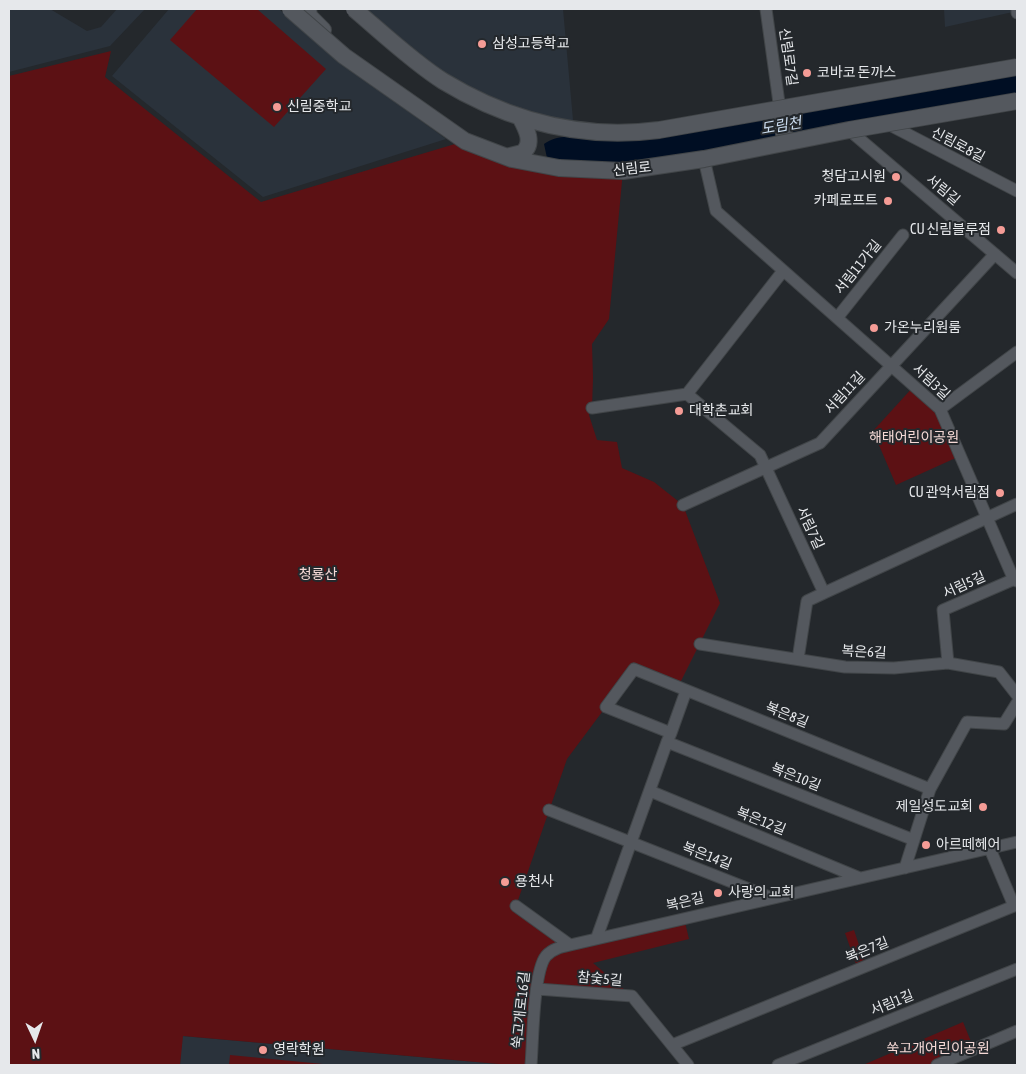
<!DOCTYPE html>
<html>
<head>
<meta charset="utf-8">
<style>
  body { margin:0 }
  #map { position:relative; width:1026px; height:1074px; overflow:hidden; background:#24282c; font-family:"Asap Condensed",sans-serif }
  canvas { display:block }
  .frame { position:absolute; inset:0; border:10px solid #e6e8eb; pointer-events:none }
  .north { position:absolute; left:10px; top:1014px; width:50px; height:50px; -webkit-text-stroke:4px #24282c; paint-order:stroke; rotate:177deg; font-size:14px; font-weight:700; line-height:20px; text-align:center; color:#e6e8eb }
  .north::after { content:''; display:block; margin:auto; width:18px; height:22px; background:#e6e8eb; clip-path:polygon(50% 0,100% 100%,50% 72%,0 100%) }
</style>
</head>
<body>
<div id="map">
<canvas width="1026" height="1074"></canvas>
<div class="frame"></div>
<div class="north">N</div>
</div>
<script>
const g = document.querySelector('canvas').getContext('2d');
g.lineJoin = 'round';
function paint(path, color) {
  g.fillStyle = color;
  g.fill(path, 'evenodd');
}
function trace(path, color, width, dash) {
  g.strokeStyle = color;
  g.lineWidth = width;
  g.lineCap = dash ? 'butt' : 'round';
  g.setLineDash(dash || []);
  g.stroke(path);
}
function write(font, color, halo, rows, align = 'center') {
  g.font = font + ' "Asap Condensed","Noto Sans KR",sans-serif';
  g.lineWidth = 4;
  g.setLineDash([]);
  g.textBaseline = 'middle';
  g.strokeStyle = halo;
  g.fillStyle = color;
  for (const [text, x, y, turn = 0] of rows) {
    g.save();
    g.translate(x, y);
    g.rotate((+turn || 0) * Math.PI / 180);
    g.textAlign = isNaN(turn) ? turn : align;
    if (halo) g.strokeText(text, 0, 0);
    g.fillText(text, 0, 0);
    g.restore();
  }
}
paint(new Path2D(`
  M9 9H50L87 31 101 27 117 9H145L110 46 9 72Z
  M169 9H279L336 59 446 139 263 197 112 76Z
  M354 9H563L574 131 477 99Z
  M944 9H1017L1013 12 945 27Z
  M182 1036 510 1065H180Z`), '#2a323b');
paint(new Path2D(`
  M197 9H257L326 69 274 127 170 40Z
  M111 51 105 77 261 202 465 141 487 151 623 171 609 319 592 344 593 378 592 408 589 415 597 440 617 442 622 468 654 482 683 505 720 603 678 687 634 669 567 759 516 906 570 945 684 918 689 939 593 963 632 996 537 989 531 1065H510L183 1036 180 1065H9V76Z
  M914 386 940 409 960 456 896 485 873 431Z
  M854 930 864 960 856 964 845 933Z
  M963 1022 974 1049 937 1065H863Z
  M230 1055 333 1065H229Z`), '#5c1114');
paint(new Path2D(`
  M1017 72V98L625 167 580 165 547 158 544 144C561 131 582 140 601 140 610 141 619 140 629 140Z`), '#000e23');
const minor = new Path2D(`
  M766 9 780 110
  M1017 9V13
  M886 123 1017 191
  M849 130 1017 273
  M704 159 716 211 940 409 1014 580 1017 581
  M837 318 903 235
  M687 394 783 271
  M592 408 687 394 760 455 824 593 1017 504
  M940 409 1017 352
  M683 505 820 443 995 254
  M700 644 845 667 894 668 948 663 999 672 1017 695
  M798 659 807 601 824 593
  M948 663 943 610 1017 578
  M671 733 686 691
  M930 789 967 722 1004 724 1017 703
  M650 791 860 878
  M549 810 772 898
  M905 868 930 789 634 669 606 707 671 733 667 742 914 840
  M516 906 570 945 1017 842
  M597 937 667 742
  M537 989 632 996 688 1065
  M672 1045 1014 906 990 849
  M531 1065C533 1043 533 972 546 956 552 949 561 947 570 945
  M778 1065 1017 969
  M937 1065 1017 1031`);
const secondary = new Path2D(`
  M308 9 309 16 323 30
  M780 110 785 139`);
trace(minor, '#414548', 13);
trace(secondary, '#414548', 18);
trace(minor, '#54585e', 11);
trace(secondary, '#54585e', 16);
const secondaryBridge = new Path2D(`
  M290 9 344 56 465 141 512 159 559 168 623 171 704 159 849 130 1017 101
  M354 9C380 31 414 63 443 81 509 121 582 140 659 130L1017 67
  M506 157 522 153C535 144 526 128 520 117`);
trace(secondaryBridge, '#414548', 18, []);
trace(secondaryBridge, '#54585e', 16);
for (const [x, y, r, color] of [
  [482,44,5,"#f59c96"],
  [807,73,5,"#f59c96"],
  [277,107,5,"#f59c96"],
  [896,177,5,"#f59c96"],
  [888,201,5,"#f59c96"],
  [1001,230,5,"#f59c96"],
  [874,328,5,"#f59c96"],
  [679,411,5,"#f59c96"],
  [1000,493,5,"#f59c96"],
  [983,807,5,"#f59c96"],
  [926,845,5,"#f59c96"],
  [505,882,5,"#f59c96"],
  [718,893,5,"#f59c96"],
  [263,1050,5,"#f59c96"]
]) {
  const dot = new Path2D();
  dot.arc(x, y, r, 0, 2 * Math.PI);
  g.fillStyle = color;
  g.fill(dot);
  trace(dot, '#24282c', 2);
}
write('14px', '#e6e8eb', '#24282c', [
  ["삼성고등학교",492,44],
  ["코바코 돈까스",817,73],
  ["신림중학교",287,107],
  ["청담고시원",886,177,"right"],
  ["카페로프트",878,201,"right"],
  ["CU 신림블루점",991,230,"right"],
  ["가온누리원룸",884,328],
  ["대학촌교회",689,411],
  ["CU 관악서림점",990,493,"right"],
  ["제일성도교회",973,807,"right"],
  ["아르떼헤어",936,845],
  ["용천사",515,882],
  ["사랑의 교회",728,893],
  ["영락학원",273,1050]
], 'left');
write('14px', '#e6e8eb', '#24282c', [
  ["신림로7길",788,57,82],
  ["신림로8길",958,145,28],
  ["신림로",632,169,-6],
  ["서림길",943,190,40],
  ["서림11가길",858,267,-51],
  ["서림3길",931,382,43],
  ["서림11길",845,393,-47],
  ["서림7길",810,528,65],
  ["서림5길",964,585,-24],
  ["복은6길",864,652,3],
  ["복은8길",787,715,22],
  ["복은10길",796,777,22],
  ["복은12길",761,821,22],
  ["복은14길",707,856,21],
  ["복은길",685,902,-13],
  ["복은7길",867,950,-22],
  ["참숯5길",600,979,5],
  ["서림1길",892,1003,-22],
  ["쑥고개로16길",521,1010,-84]
]);
write('14px', '#f5d9d6', '#24282c', [
  ["해태어린이공원",914,438],
  ["청룡산",318,575],
  ["쑥고개어린이공원",938,1049]
]);
write('italic 15px', '#cadbee', '#24282c', [
  ["도림천",781,126,-10]
]);
</script>
</body>
</html>
